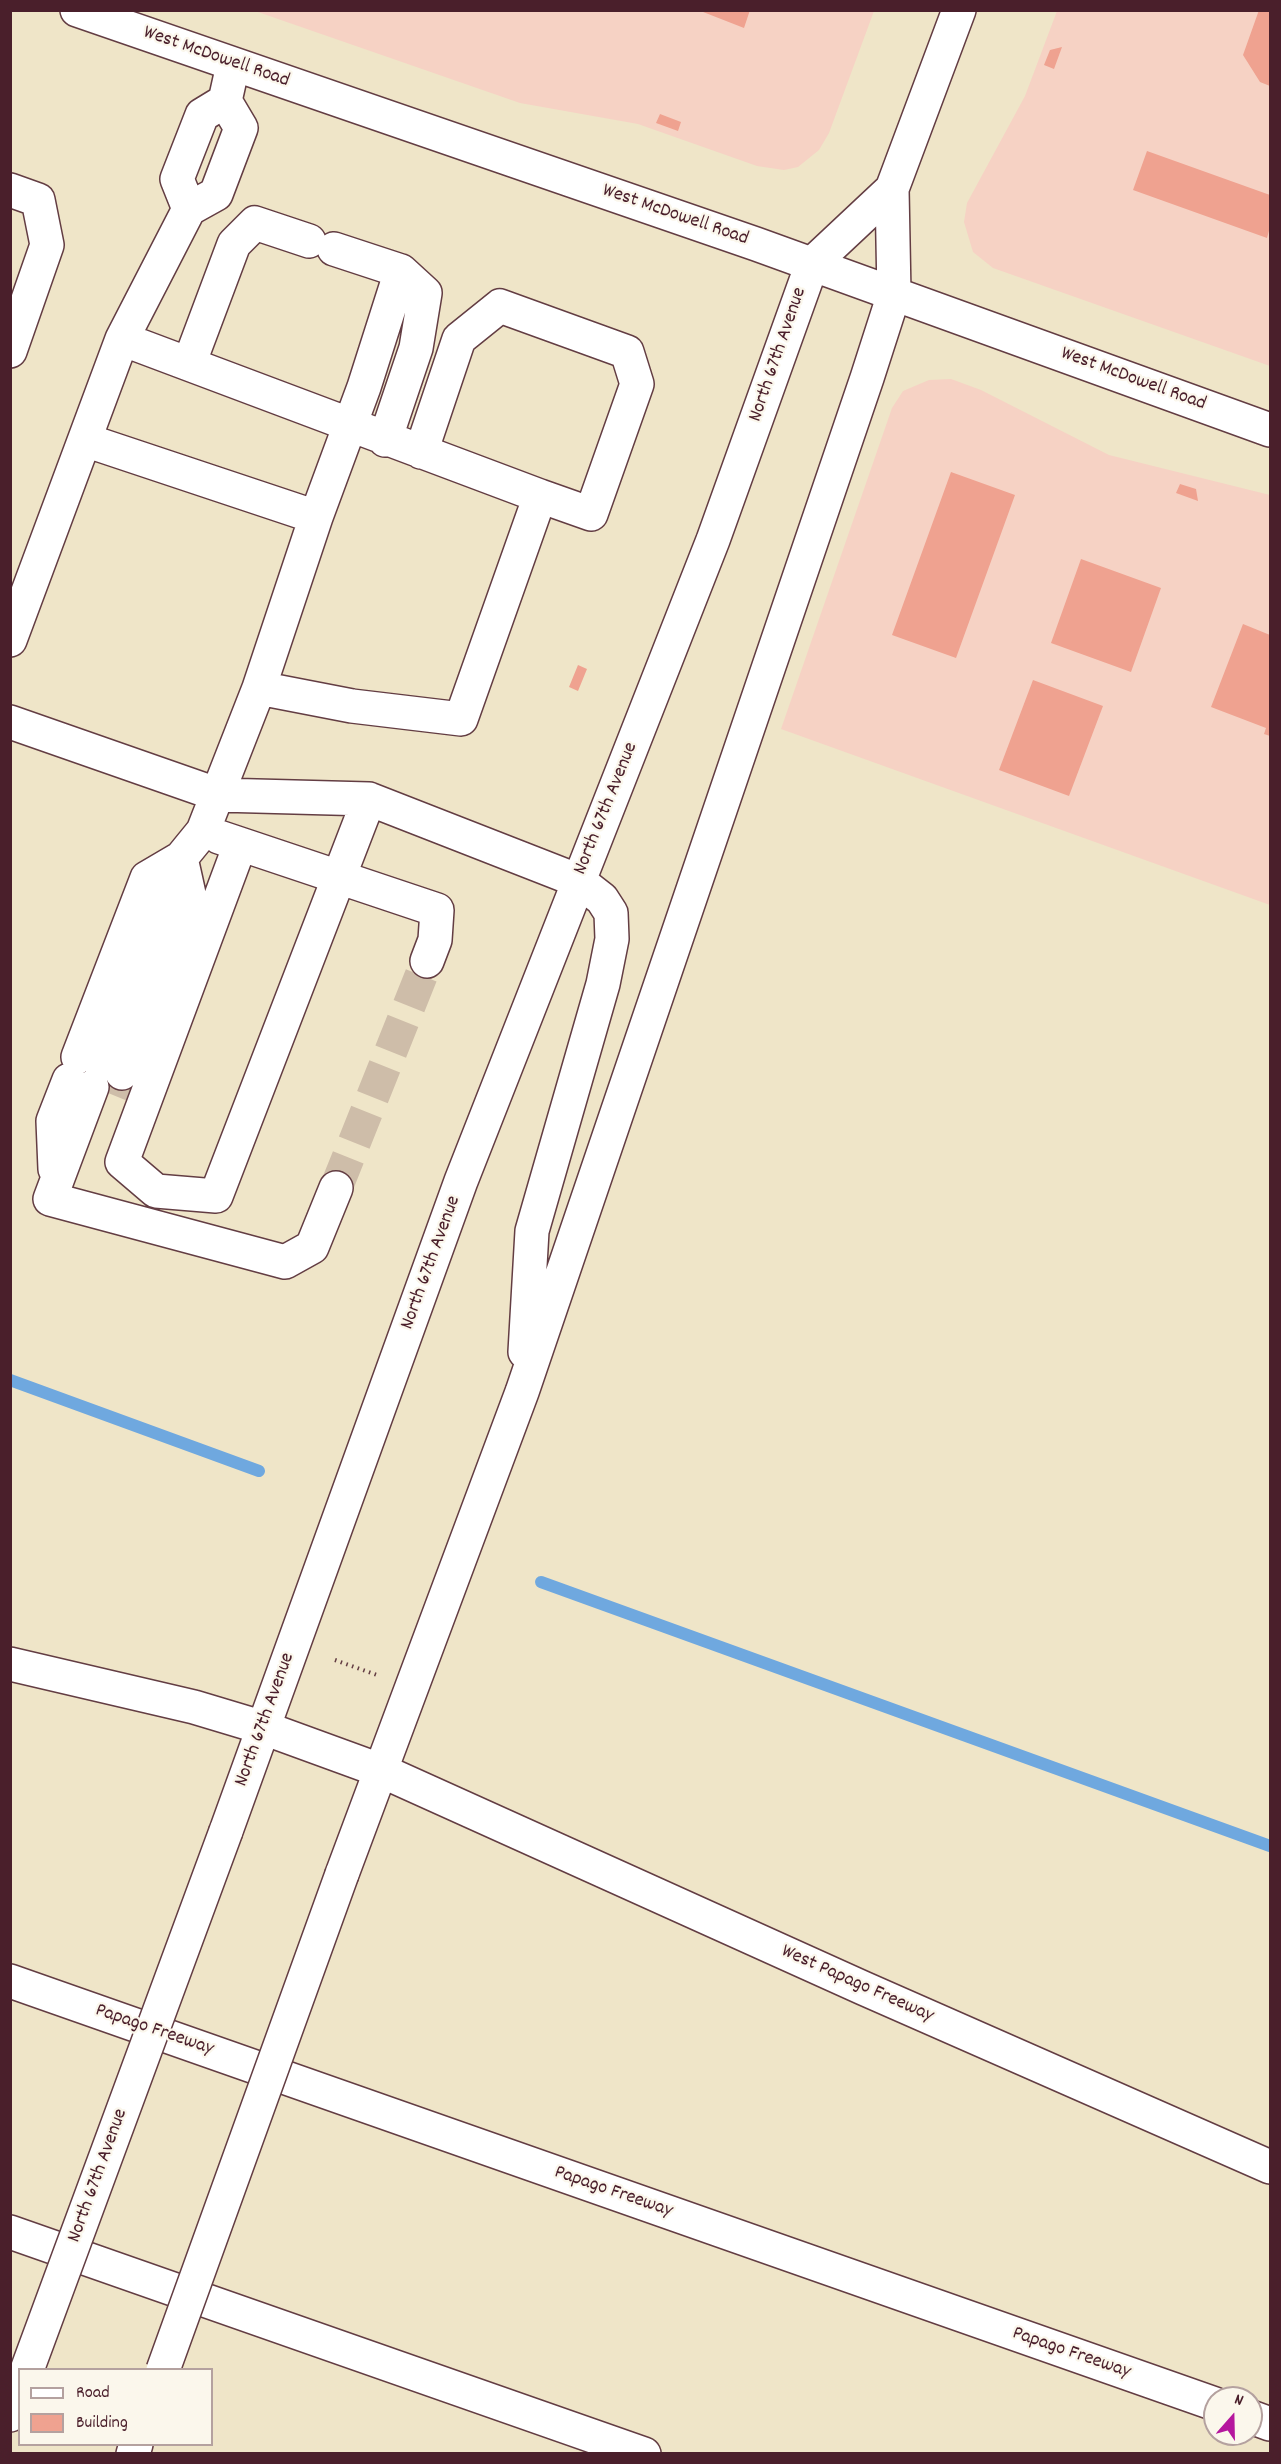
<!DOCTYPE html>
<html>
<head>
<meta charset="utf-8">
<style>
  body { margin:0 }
  #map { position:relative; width:1281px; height:2464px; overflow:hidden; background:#efe5c8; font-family:Dekko,sans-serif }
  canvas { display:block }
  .frame { position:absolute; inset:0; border:12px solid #4a1f2b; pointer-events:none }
  .legend { position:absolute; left:18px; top:2368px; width:195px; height:78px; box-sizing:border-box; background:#fbf7ec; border:2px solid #b4a19f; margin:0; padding:8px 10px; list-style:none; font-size:18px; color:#4a1f2b }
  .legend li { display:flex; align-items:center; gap:12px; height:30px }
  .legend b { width:30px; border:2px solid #b4a19f }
  .north { position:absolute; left:1203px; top:2386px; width:60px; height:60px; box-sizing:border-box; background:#fbf7ec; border:2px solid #b4a19f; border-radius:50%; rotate:20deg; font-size:16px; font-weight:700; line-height:24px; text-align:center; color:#4a1f2b }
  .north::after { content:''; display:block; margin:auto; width:21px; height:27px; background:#b5179e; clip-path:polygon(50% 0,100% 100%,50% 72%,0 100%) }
</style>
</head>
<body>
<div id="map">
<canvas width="1281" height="2464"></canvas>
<div class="frame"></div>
<ul class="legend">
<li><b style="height:8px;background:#fff"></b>Road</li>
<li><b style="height:16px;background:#efa290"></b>Building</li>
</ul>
<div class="north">N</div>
</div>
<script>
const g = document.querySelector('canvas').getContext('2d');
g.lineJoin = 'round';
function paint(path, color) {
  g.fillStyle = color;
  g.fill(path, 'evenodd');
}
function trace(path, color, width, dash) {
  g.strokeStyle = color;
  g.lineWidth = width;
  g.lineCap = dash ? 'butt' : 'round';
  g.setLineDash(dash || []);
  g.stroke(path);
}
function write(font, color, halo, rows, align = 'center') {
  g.font = font + ' Dekko,sans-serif';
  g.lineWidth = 4.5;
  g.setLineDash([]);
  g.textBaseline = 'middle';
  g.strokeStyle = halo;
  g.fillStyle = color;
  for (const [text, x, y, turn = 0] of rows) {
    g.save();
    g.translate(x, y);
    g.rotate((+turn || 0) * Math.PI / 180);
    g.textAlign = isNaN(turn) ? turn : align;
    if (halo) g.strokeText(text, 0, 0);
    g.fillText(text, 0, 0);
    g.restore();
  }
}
paint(new Path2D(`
  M255 11H874L829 133 819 150 798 167 784 170 757 166 638 124 520 103Z
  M1057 11H1270V366L993 268 973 252 964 222 967 203 1025 96Z
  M951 379 981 390 1109 455 1270 495V905L781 729 892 408 903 391 929 380Z`), '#f6d2c4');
trace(new Path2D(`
  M10 1380 259 1471
  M541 1582 1270 1846`), '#6fa8df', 12);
paint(new Path2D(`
  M698 10H750L744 28Z
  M1259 10H1270V86L1260 82 1243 55Z
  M1062 47 1054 69 1044 65 1050 50Z
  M660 114 681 122 678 131 656 123Z
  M1147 151 1270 195V227L1267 238 1133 190Z
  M951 472 1015 495 956 658 892 635Z
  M1180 484 1196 489 1198 501 1176 493Z
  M1081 559 1161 588 1131 672 1051 643Z
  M1243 624 1270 635V736L1264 734 1266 728 1211 707Z
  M578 665 587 669 578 691 569 687Z
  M1033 680 1103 706 1069 796 999 770Z`), '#efa290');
trace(new Path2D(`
  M113 1095 122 1073
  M336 1188 427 961`), '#cebda9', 33, [33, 16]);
const minor = new Path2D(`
  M225 101 202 115 177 179 189 209 216 194 241 128 225 101 233 65
  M10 190 38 200 47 245 10 351
  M334 249 401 271 425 293 416 348 385 440
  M189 364 234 244 255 223 309 241
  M85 440 316 517 259 688 352 706 461 719 540 496 122 339
  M421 452 459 339 500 306 627 352 637 384 591 514 540 496
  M316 517 364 387 401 271
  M10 640 122 339 189 209
  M10 722 219 795 369 799 579 881
  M219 837 437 910 435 940 427 961
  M240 845 122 1162 156 1191 216 1196 369 799
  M78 1057 147 878 181 858 191 903 122 1073
  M101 1065 181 858 203 831 259 688
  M92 1087 50 1199 285 1262 312 1247 336 1188
  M55 1169 53 1121 69 1080`);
const major = new Path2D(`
  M77 10 756 244 1270 430
  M525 1352 532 1231 603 984 612 939 611 913 602 899 579 881
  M382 1771 863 1988 1270 2167
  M226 1831 461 1181 713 540 812 264 892 189
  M342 1874 522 1392 867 378 894 294 892 189 959 10
  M10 2415 20 2390
  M133 2454 136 2444`);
const highway = new Path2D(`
  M10 1664 194 1707 264 1728 382 1771
  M10 1981 1215 2404
  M10 2232 644 2454
  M1251 2417 1270 2424`);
trace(minor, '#633d43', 36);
trace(major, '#633d43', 36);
trace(highway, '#633d43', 36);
trace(new Path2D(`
  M335 1660 377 1675`), '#633d43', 4, [1.5, 4.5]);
trace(minor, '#fff', 33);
trace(major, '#fff', 33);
trace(highway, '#fff', 33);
const majorBridge = new Path2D(`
  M27 2370 226 1831
  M163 2370 342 1874`);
trace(majorBridge, '#633d43', 36, []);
trace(majorBridge, '#fff', 33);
write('20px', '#4a1f2b', '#fbf7ec', [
  ["West McDowell Road",216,58,19],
  ["West McDowell Road",675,216,19],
  ["North 67th Avenue",779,355,-71],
  ["West McDowell Road",1133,380,20],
  ["North 67th Avenue",607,809,-68],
  ["North 67th Avenue",432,1263,-70],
  ["North 67th Avenue",266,1720,-70],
  ["West Papago Freeway",857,1985,24],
  ["Papago Freeway",154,2031,19],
  ["North 67th Avenue",99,2176,-70],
  ["Papago Freeway",613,2193,19],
  ["Papago Freeway",1071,2354,19]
]);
</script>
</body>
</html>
